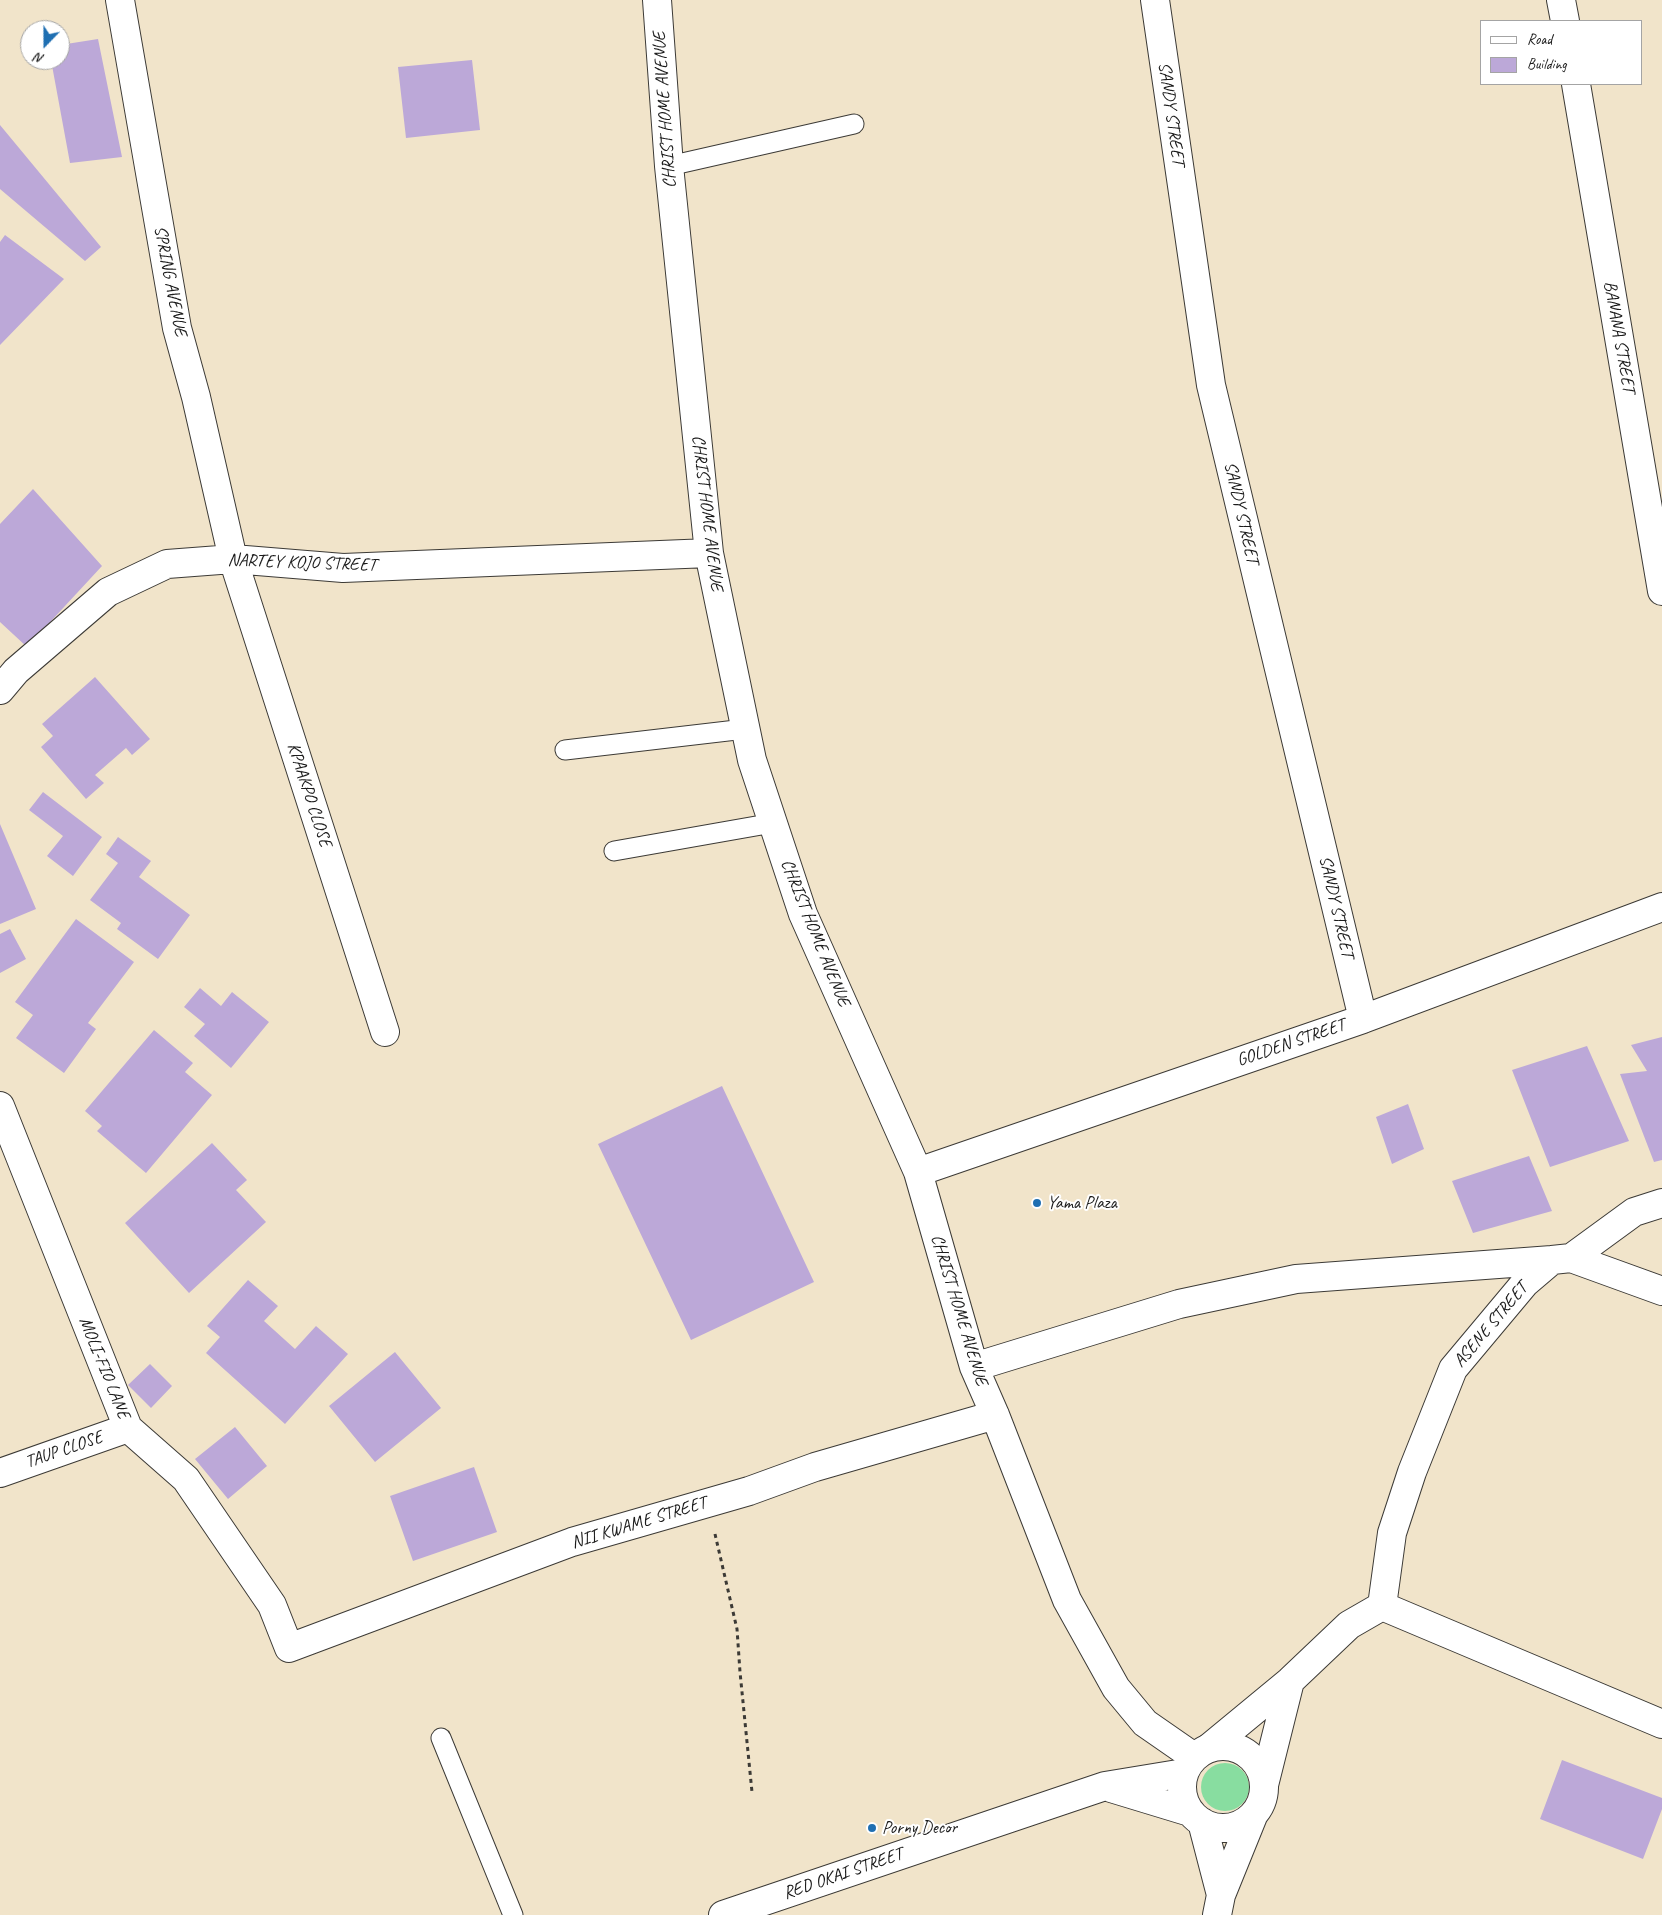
<!DOCTYPE html>
<html>
<head>
<meta charset="utf-8">
<style>
  body { margin:0 }
  #map { position:relative; width:1662px; height:1915px; overflow:hidden; background:#f1e4ca; font-family:Caveat,sans-serif }
  canvas { display:block }
  .legend { position:absolute; left:1480px; top:20px; width:162px; height:65px; box-sizing:border-box; background:#fff; border:1px solid #a4a4a4; margin:0; padding:6px 9px; list-style:none; font-size:15px; color:#1c1c1c }
  .legend li { display:flex; align-items:center; gap:10px; height:25px }
  .legend b { width:25px; border:1px solid #a4a4a4 }
  .north { position:absolute; left:20px; top:20px; width:50px; height:50px; box-sizing:border-box; background:#fff; border:1px solid #a4a4a4; border-radius:50%; rotate:202deg; font-size:14px; font-weight:700; line-height:20px; text-align:center; color:#1c1c1c }
  .north::after { content:''; display:block; margin:auto; width:18px; height:22px; background:#1f6fb2; clip-path:polygon(50% 0,100% 100%,50% 72%,0 100%) }
</style>
</head>
<body>
<div id="map">
<canvas width="1662" height="1915"></canvas>
<ul class="legend">
<li><b style="height:6px;background:#fff"></b>Road</li>
<li><b style="height:14px;background:#bca8d8"></b>Building</li>
</ul>
<div class="north">N</div>
</div>
<script>
const g = document.querySelector('canvas').getContext('2d');
g.lineJoin = 'round';
function paint(path, color) {
  g.fillStyle = color;
  g.fill(path, 'evenodd');
}
function trace(path, color, width, dash) {
  g.strokeStyle = color;
  g.lineWidth = width;
  g.lineCap = dash ? 'butt' : 'round';
  g.setLineDash(dash || []);
  g.stroke(path);
}
function write(font, color, halo, rows, align = 'center') {
  g.font = font + ' Caveat,sans-serif';
  g.lineWidth = 4;
  g.setLineDash([]);
  g.textBaseline = 'middle';
  g.strokeStyle = halo;
  g.fillStyle = color;
  for (const [text, x, y, turn = 0] of rows) {
    g.save();
    g.translate(x, y);
    g.rotate((+turn || 0) * Math.PI / 180);
    g.textAlign = isNaN(turn) ? turn : align;
    if (halo) g.strokeText(text, 0, 0);
    g.fillText(text, 0, 0);
    g.restore();
  }
}
paint(new Path2D(`
  M1201 1787a24 24 0 1 1 48 0a24 24 0 1 1-48 0Z`), '#88dda0');
paint(new Path2D(`
  M98 39 122 157 70 163 51 60H60V45Z
  M472 60 480 130 406 138 398 67Z
  M0 125 101 247 85 261 0 189Z
  M5 235 64 279 0 345V242Z
  M33 489 102 566 27 647 0 622V524Z
  M95 677 150 739 132 755 126 748 95 775 104 783 86 799 41 747 53 736 42 724Z
  M43 792 102 837 73 876 47 856 63 836 29 810Z
  M0 824 36 909 0 924Z
  M118 837 151 861 139 877 190 915 158 959 117 929 121 923 90 900 118 863 106 854Z
  M76 919 134 962 88 1023 96 1029 64 1073 16 1038 33 1015 15 1002Z
  M10 929 26 959 0 973V934Z
  M200 988 221 1006 232 992 269 1022 231 1068 194 1036 205 1024 184 1007Z
  M154 1030 193 1063 185 1072 212 1095 146 1173 97 1131 102 1126 85 1111Z
  M1662 1037V1160L1654 1162 1620 1074 1647 1071 1631 1045Z
  M1587 1046 1629 1141 1550 1167 1512 1070Z
  M722 1086 814 1282 691 1340 598 1144Z
  M1408 1104 1424 1149 1392 1164 1376 1117Z
  M212 1143 247 1180 236 1190 266 1222 189 1293 125 1223Z
  M1529 1156 1552 1211 1473 1233 1452 1181Z
  M248 1280 278 1306 264 1321 295 1349 316 1326 348 1354 285 1424 206 1353 220 1337 207 1326Z
  M395 1352 441 1408 375 1462 329 1406Z
  M150 1364 172 1386 151 1408 128 1385Z
  M235 1427 267 1466 228 1499 195 1459Z
  M474 1467 497 1532 413 1561 390 1496Z
  M1562 1760 1662 1798V1809L1643 1859 1540 1819Z`), '#bca8d8');
const service = new Path2D(`
  M669 166 854 124
  M565 750 745 729
  M614 851 773 823
  M441 1738 513 1915`);
const minor = new Path2D(`
  M120 0 177 328 196 397 233 559 385 1032
  M657 0 669 166 709 553 752 760 803 914 918 1172 974 1367 995 1415 1067 1600 1116 1688 1145 1723 1194 1757
  M1155 0 1211 385 1363 1019
  M1561 0 1565 21
  M1576 84 1662 591
  M0 690 16 671 108 592 167 564 233 559 343 568 709 553
  M0 1106 128 1428 186 1479 272 1605 289 1648 572 1542 749 1491 815 1467 995 1415
  M918 1172 1363 1019 1662 907
  M1571 1258 1662 1291
  M974 1367 1179 1304 1296 1279 1552 1260
  M0 1473 128 1428
  M1382 1606 1392 1533 1412 1472 1453 1369 1525 1283 1552 1260 1571 1258 1634 1212 1662 1203
  M1382 1606 1662 1724
  M1210 1747 1290 1681 1349 1625 1382 1606
  M1264 1785 1290 1681`);
const tertiary = new Path2D(`
  M1182 1787a41 41 0 1 1 82 0a41 41 0 1 1-82 0Z
  M1111 1788 1190 1812
  M1202 1822 1221 1895
  M723 1915 1105 1786 1184 1773
  M1217 1915 1221 1895 1253 1816`);
trace(service, '#3c3a36', 21);
trace(minor, '#3c3a36', 30);
trace(tertiary, '#3c3a36', 30);
trace(new Path2D(`
  M715 1534 737 1629 740 1672 752 1792`), '#3c3a36', 3, [4, 4]);
trace(service, '#fff', 19);
trace(minor, '#fff', 28);
trace(tertiary, '#fff', 28);
for (const [x, y, r, color] of [
  [1037,1203,5,"#1f6fb2"],
  [872,1828,5,"#1f6fb2"]
]) {
  const dot = new Path2D();
  dot.arc(x, y, r, 0, 2 * Math.PI);
  g.fillStyle = color;
  g.fill(dot);
  trace(dot, '#fff', 2);
}
write('18px', '#1c1c1c', '#fff', [
  ["CHRIST HOME AVENUE",665,110,-94],
  ["SANDY STREET",1171,114,82],
  ["SPRING AVENUE",170,281,79],
  ["BANANA STREET",1619,337,80],
  ["CHRIST HOME AVENUE",707,513,83],
  ["SANDY STREET",1241,513,77],
  ["NARTEY KOJO STREET",302,563,2],
  ["KPAAKPO CLOSE",309,795,72],
  ["SANDY STREET",1336,907,77],
  ["CHRIST HOME AVENUE",815,933,68],
  ["GOLDEN STREET",1291,1043,-19],
  ["CHRIST HOME AVENUE",959,1310,73],
  ["ASENE STREET",1491,1325,-50],
  ["MOLI-FIO LANE",104,1368,68],
  ["TAUP CLOSE",64,1450,-19],
  ["NII KWAME STREET",639,1523,-17],
  ["RED OKAI STREET",843,1874,-19]
]);
write('18px', '#1c1c1c', '#fff', [
  ["Yama Plaza",1047,1203],
  ["Porny Decor",882,1828]
], 'left');
</script>
</body>
</html>
